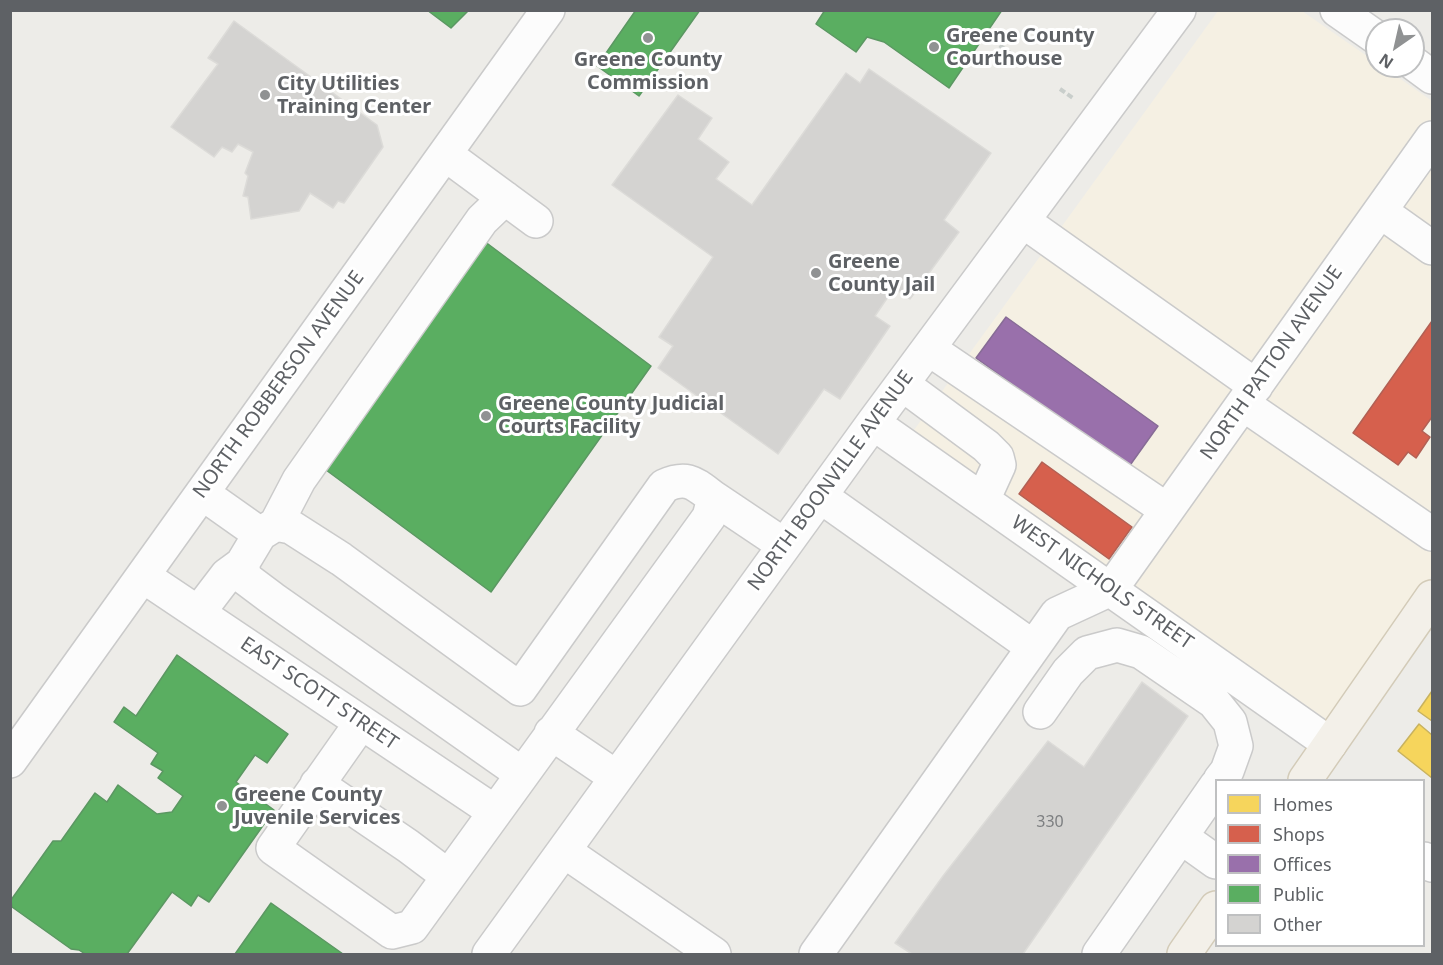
<!DOCTYPE html>
<html>
<head>
<meta charset="utf-8">
<style>
  body { margin:0 }
  #map { position:relative; width:1443px; height:965px; overflow:hidden; background:#edece8; font-family:"Noto Sans",sans-serif }
  canvas { display:block }
  .frame { position:absolute; inset:0; border:12px solid #5e6165; pointer-events:none }
  .legend { position:absolute; left:1215px; top:779px; width:210px; height:168px; box-sizing:border-box; background:#fff; border:2px solid #bfc0c1; margin:0; padding:8px 10px; list-style:none; font-size:18px; color:#5e6165 }
  .legend li { display:flex; align-items:center; gap:12px; height:30px }
  .legend b { width:30px; border:2px solid #bfc0c1 }
  .north { position:absolute; left:1365px; top:18px; width:60px; height:60px; box-sizing:border-box; background:#fff; border:2px solid #bfc0c1; border-radius:50%; rotate:214deg; font-size:16px; font-weight:700; line-height:24px; text-align:center; color:#5e6165 }
  .north::after { content:''; display:block; margin:auto; width:21px; height:27px; background:#909293; clip-path:polygon(50% 0,100% 100%,50% 72%,0 100%) }
</style>
</head>
<body>
<div id="map">
<canvas width="1443" height="965"></canvas>
<div class="frame"></div>
<ul class="legend">
<li><b style="height:16px;background:#f6d55c"></b>Homes</li>
<li><b style="height:16px;background:#d6604d"></b>Shops</li>
<li><b style="height:16px;background:#9970ab"></b>Offices</li>
<li><b style="height:16px;background:#5aae61"></b>Public</li>
<li><b style="height:16px;background:#d4d3d1"></b>Other</li>
</ul>
<div class="north">N</div>
</div>
<script>
const g = document.querySelector('canvas').getContext('2d');
g.lineJoin = 'round';
function paint(path, color) {
  g.fillStyle = color;
  g.fill(path, 'evenodd');
}
function trace(path, color, width, dash) {
  g.strokeStyle = color;
  g.lineWidth = width;
  g.lineCap = dash ? 'butt' : 'round';
  g.setLineDash(dash || []);
  g.stroke(path);
}
function write(font, color, halo, rows, align = 'center') {
  g.font = font + ' "Noto Sans",sans-serif';
  g.lineWidth = 6;
  g.setLineDash([]);
  g.textBaseline = 'middle';
  g.strokeStyle = halo;
  g.fillStyle = color;
  for (const [text, x, y, turn = 0] of rows) {
    g.save();
    g.translate(x, y);
    g.rotate((+turn || 0) * Math.PI / 180);
    g.textAlign = isNaN(turn) ? turn : align;
    if (halo) g.strokeText(text, 0, 0);
    g.fillText(text, 0, 0);
    g.restore();
  }
}
paint(new Path2D(`
  M1218 11H1302L1377 63V66H1382L1432 101V121L1115 564 1103 569 913 437 914 430Z
  M1432 157V575L1333 717 1327 722 1127 587Z`), '#f5f0e3');
const homes = new Path2D(`
  M1432 691V721L1418 711Z
  M1419 724 1432 735V778L1398 751Z`);
paint(homes, '#f6d55c');
trace(homes, '#c8b25f', 1.5);
const shops = new Path2D(`
  M1432 321V417L1422 431 1430 437 1416 458 1408 452 1398 465 1353 433Z
  M1042 462 1132 527 1109 559 1019 494Z`);
paint(shops, '#d6604d');
trace(shops, '#b26054', 1.5);
const offices = new Path2D(`
  M1006 317 1158 426 1128 468 976 358Z`);
paint(offices, '#9970ab');
trace(offices, '#876c96', 1.5);
const public = new Path2D(`
  M427 10H469L451 28Z
  M636 10H700L639 96 597 66Z
  M825 10H1002L949 88 884 42 867 37 856 52 816 24Z
  M484 241 651 366 491 592 322 467Z
  M177 655 288 734 267 763 255 755 236 782 274 810 209 902 198 895 191 906 172 892 127 954H85L79 950 71 949 12 907 11 900 53 841H61L95 793 107 802 118 785 157 814 172 812 183 796 158 778 163 771 151 764 158 753 114 722 124 707 136 716Z
  M271 903 343 954H235Z`);
paint(public, '#5aae61');
trace(public, '#5b9762', 1.5);
const building = new Path2D(`
  M234 21 377 125 383 147 344 203 338 201 333 208 310 193 299 211 251 219 248 197 243 196 248 176 245 173 253 152 238 144 232 152 222 147 214 157 171 127 218 64 208 58Z
  M869 69 991 153 944 220 959 232 910 299 894 288 875 316 890 326 840 399 824 389 778 454 658 368 673 346 659 337 713 257 612 185 678 95 712 118 698 139 729 162 716 179 752 205 846 73 860 83Z
  M1142 682 1188 716 1023 954H912L895 943 943 876 1048 741 1084 767Z`);
paint(building, '#d4d3d1');
trace(building, '#dcdbd8', 1.5);
const minor = new Path2D(`
  M1337 10 1377 38
  M1413 63 1432 77
  M445 154 536 221
  M1380 211 1432 248
  M1023 221 1256 386
  M929 349 1167 510
  M902 384 986 446 997 457 999 465 983 500
  M1243 404 1432 534
  M873 423 1330 744
  M202 493 260 534
  M820 496 1033 647
  M714 498 784 545
  M276 524 299 480 482 220 505 198
  M143 576 495 812
  M198 613 227 575 242 564
  M1040 712 1068 672 1087 653 1117 645 1141 652 1214 702 1230 722 1236 746 1227 771 1220 780
  M361 723 273 848 392 932 412 927 709 517 714 498C695 484 688 475 664 486L520 689 341 559 291 527 276 524 260 534 242 564 245 578 273 599 522 774
  M551 733 616 777
  M10 761 548 10
  M317 784 408 846 448 876
  M1181 837 1216 862
  M564 851 714 954
  M1424 859 1432 865
  M489 954 873 423 1179 10
  M816 954 1057 614 1111 589 1432 138
  M1099 954 1216 786`);
const major = new Path2D(`
  M1305 780 1432 597
  M1184 954 1216 908`);
trace(minor, '#cacaca', 36);
trace(major, '#d3cbb8', 36);
trace(new Path2D(`
  M985 35 1023 62
  M1060 89 1073 98`), '#c9cecb', 4, [6, 3]);
trace(minor, '#fcfcfc', 33);
trace(major, '#f3f0e9', 33);
for (const [x, y, r, color] of [
  [648,38,6,"#909293"],
  [934,47,6,"#909293"],
  [265,95,6,"#909293"],
  [816,273,6,"#909293"],
  [486,416,6,"#909293"],
  [222,806,6,"#909293"]
]) {
  const dot = new Path2D();
  dot.arc(x, y, r, 0, 2 * Math.PI);
  g.fillStyle = color;
  g.fill(dot);
  trace(dot, '#fff', 2);
}
write('16px', '#7d7f81', null, [
  ["330",1050,822]
]);
write('bold 20px', '#5e6165', '#fff', [
  ["Greene County",946,36],
  ["Courthouse",946,59],
  ["Greene County",648,60,"center"],
  ["Commission",648,83,"center"],
  ["City Utilities",277,84],
  ["Training Center",277,107],
  ["Greene",828,262],
  ["County Jail",828,285],
  ["Greene County Judicial",498,404],
  ["Courts Facility",498,427],
  ["Greene County",234,795],
  ["Juvenile Services",234,818]
], 'left');
write('20px', '#5e6165', '#fff', [
  ["NORTH PATTON AVENUE",1272,363,-55],
  ["NORTH ROBBERSON AVENUE",279,385,-54],
  ["NORTH BOONVILLE AVENUE",831,481,-54],
  ["WEST NICHOLS STREET",1102,583,35],
  ["EAST SCOTT STREET",319,694,34]
]);
</script>
</body>
</html>
